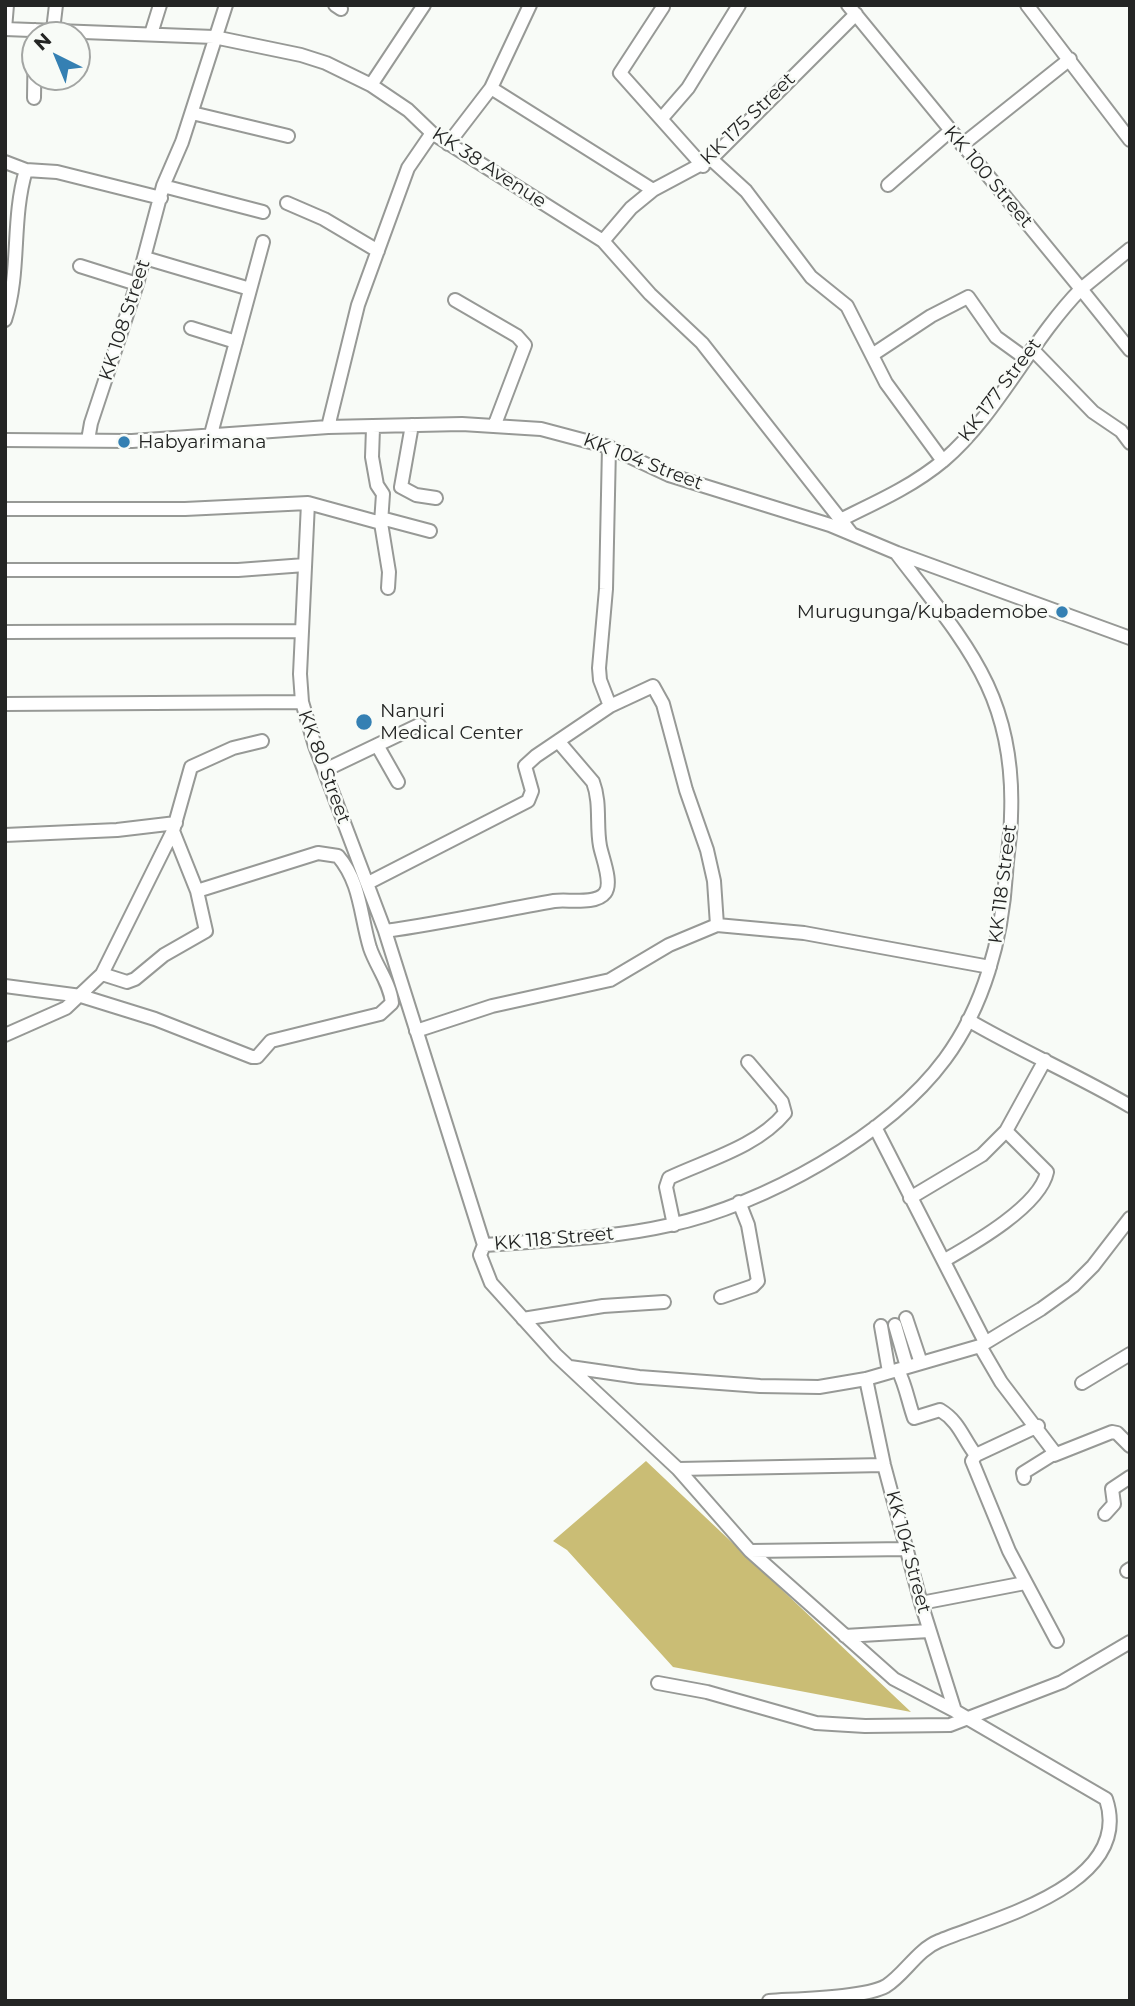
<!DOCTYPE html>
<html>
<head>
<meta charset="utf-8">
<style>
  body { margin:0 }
  #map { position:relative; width:1135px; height:2006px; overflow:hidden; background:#f8fbf7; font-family:Montserrat,sans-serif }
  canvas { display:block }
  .frame { position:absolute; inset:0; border:7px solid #242524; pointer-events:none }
  .north { position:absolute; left:21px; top:21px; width:70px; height:70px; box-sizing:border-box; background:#f8fbf7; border:2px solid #a3a5a3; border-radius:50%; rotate:317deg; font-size:19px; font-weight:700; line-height:28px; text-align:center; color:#242524 }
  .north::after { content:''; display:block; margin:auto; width:24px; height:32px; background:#3580b3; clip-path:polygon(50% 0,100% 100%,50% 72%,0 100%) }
</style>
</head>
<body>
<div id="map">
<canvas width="1135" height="2006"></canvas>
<div class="frame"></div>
<div class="north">N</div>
</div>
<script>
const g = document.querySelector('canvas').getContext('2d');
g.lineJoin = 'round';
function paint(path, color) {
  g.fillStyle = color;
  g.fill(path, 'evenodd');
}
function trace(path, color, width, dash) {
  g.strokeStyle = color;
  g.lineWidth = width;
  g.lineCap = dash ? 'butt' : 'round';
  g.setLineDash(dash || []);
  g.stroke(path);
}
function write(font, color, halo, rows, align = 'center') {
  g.font = font + ' Montserrat,sans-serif';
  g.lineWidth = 5;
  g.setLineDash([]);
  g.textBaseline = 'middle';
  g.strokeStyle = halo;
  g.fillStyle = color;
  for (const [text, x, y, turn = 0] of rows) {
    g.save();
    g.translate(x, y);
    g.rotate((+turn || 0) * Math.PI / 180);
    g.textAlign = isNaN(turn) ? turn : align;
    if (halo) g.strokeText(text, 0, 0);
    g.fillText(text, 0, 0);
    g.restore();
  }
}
paint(new Path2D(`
  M646 1461 911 1712 673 1667 567 1550 553 1541Z`), '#cabd75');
const minor = new Path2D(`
  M335 5 341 9
  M848 5 1081 289 1130 249
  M1027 5 1130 140
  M663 7 620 73 703 166
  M5 29 214 37 301 55 326 63 371 85 408 110 432 133 603 241 650 294 702 343 851 533
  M5 29 7 5
  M53 30 56 5
  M151 34 160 5
  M371 85 424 5
  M491 88 653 190
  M34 98 35 30
  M192 113 288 136
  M662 118 688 88 739 5
  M448 144 491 88 530 5
  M962 145 1070 59
  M711 159 746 191 811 277 847 306 886 383 943 461
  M5 162 26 170
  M888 185 950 131
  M163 186 263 212
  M287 203 324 219 378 251
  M603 241 631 208 653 190 711 159 856 14
  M145 258 250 289
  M80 266 137 284
  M455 300 517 336 525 345 495 424
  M5 320C21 271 11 220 26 170L57 172 161 198
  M191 328 236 342
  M1032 349 1093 412 1121 431 1130 443
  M872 355 931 316 968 297 996 337 1025 358
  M412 425 401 487 416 495 436 498
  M328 427 358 305 408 168 432 133
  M373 428 372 457 377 485 383 494 381 523 389 572 388 588
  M211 434 263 242
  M5 440 132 441 328 427 462 424 541 429 609 447 669 475 830 525 897 553 1130 638
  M88 440 91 423 137 284 163 186 182 142 226 5
  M609 447 606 589 599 668 600 680 610 706
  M308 503 381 523
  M5 509H185L308 503 300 674 302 702
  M381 518 430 531
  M842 519C877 502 913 486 944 460 996 416 1031 340 1081 289L1130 350
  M5 570H238L305 565
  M5 632 302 631
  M5 704 302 702 315 746 385 931 484 1245 480 1255 491 1283 556 1355 678 1469 750 1551 894 1679 955 1711
  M377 745 398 782
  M325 770 419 725
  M5 835 117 830 176 823
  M368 883 528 801 532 791 525 766 536 756 610 706 653 686 663 704 686 790 707 850 714 881 717 925
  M385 931C442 923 497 911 554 901 567 899 596 905 605 893 613 883 602 857 600 846 596 825 601 803 593 782L558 741
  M102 974 127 982 135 979 164 955 206 931 197 891 173 831
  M5 986 81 996 155 1019 252 1057H257L271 1041 380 1014 392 1003C390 983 376 966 370 948 360 915 361 883 338 856L318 853 197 891
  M968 1020C1021 1051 1077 1075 1130 1106
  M416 1031 492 1006 610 980 669 945 717 925 804 933 990 967
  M5 1035 66 1008 102 974 173 831 191 767 233 748 262 741
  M875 1127 985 1342
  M910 1198 982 1155 1006 1131 1045 1060
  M674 1225 666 1187 669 1178C707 1160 757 1147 785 1113L782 1102 748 1062
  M484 1245C546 1240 609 1239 670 1225 763 1205 888 1136 945 1059 984 1006 1002 939 1006 874 1007 855 1011 835 1011 816 1016 695 965 643 897 554
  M945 1260C973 1244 1040 1206 1047 1172L1006 1131
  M721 1297 753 1286 758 1281 748 1225 739 1202
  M906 1318 921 1363
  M523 1319 603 1306 664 1302
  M895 1325 907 1367
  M881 1326 889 1372
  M980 1346 1001 1382 1055 1453 1023 1473 1024 1478
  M570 1367 639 1377 760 1386 819 1387 866 1379 980 1346 1041 1309 1073 1286 1093 1266 1130 1218
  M898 1370C906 1386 908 1401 914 1418L940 1410C960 1422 963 1439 976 1455
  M1082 1383 1130 1354
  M1038 1426 976 1455 972 1461 1009 1551 1057 1641
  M1054 1455 1112 1432 1117 1433 1130 1446
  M678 1469 884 1465
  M1105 1514 1114 1504 1112 1489 1130 1477
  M750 1551 907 1549
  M1127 1571 1130 1569
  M921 1603 1025 1583
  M845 1636 929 1631
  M658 1683 707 1692 816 1723 865 1726 950 1725 1062 1682 1130 1642
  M769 2001C795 1999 865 1998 886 1986 905 1974 917 1950 939 1941 988 1920 1135 1886 1106 1799L955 1711 921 1603 884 1465 866 1379`);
trace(minor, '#979996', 16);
trace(minor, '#fff', 12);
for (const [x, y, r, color] of [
  [124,442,7,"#3580b3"],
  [1062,612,7,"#3580b3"],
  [364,722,9,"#3580b3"]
]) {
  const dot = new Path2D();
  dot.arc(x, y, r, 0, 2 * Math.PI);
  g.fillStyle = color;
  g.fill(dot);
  trace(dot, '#f8fbf7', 2.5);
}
write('19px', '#242524', '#f8fbf7', [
  ["KK 175 Street",748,119,-44],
  ["KK 38 Avenue",489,168,33],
  ["KK 100 Street",988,177,50],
  ["KK 108 Street",125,320,-72],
  ["KK 177 Street",1000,390,-53],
  ["KK 104 Street",643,462,21],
  ["KK 80 Street",324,767,70],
  ["KK 118 Street",1003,884,-83],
  ["KK 118 Street",554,1239,-5],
  ["KK 104 Street",908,1552,75]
]);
write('19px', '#242524', '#f8fbf7', [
  ["Habyarimana",138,442],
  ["Murugunga/Kubademobe",1048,612,"right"],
  ["Nanuri",380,711],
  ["Medical Center",380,733]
], 'left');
</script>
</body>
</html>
